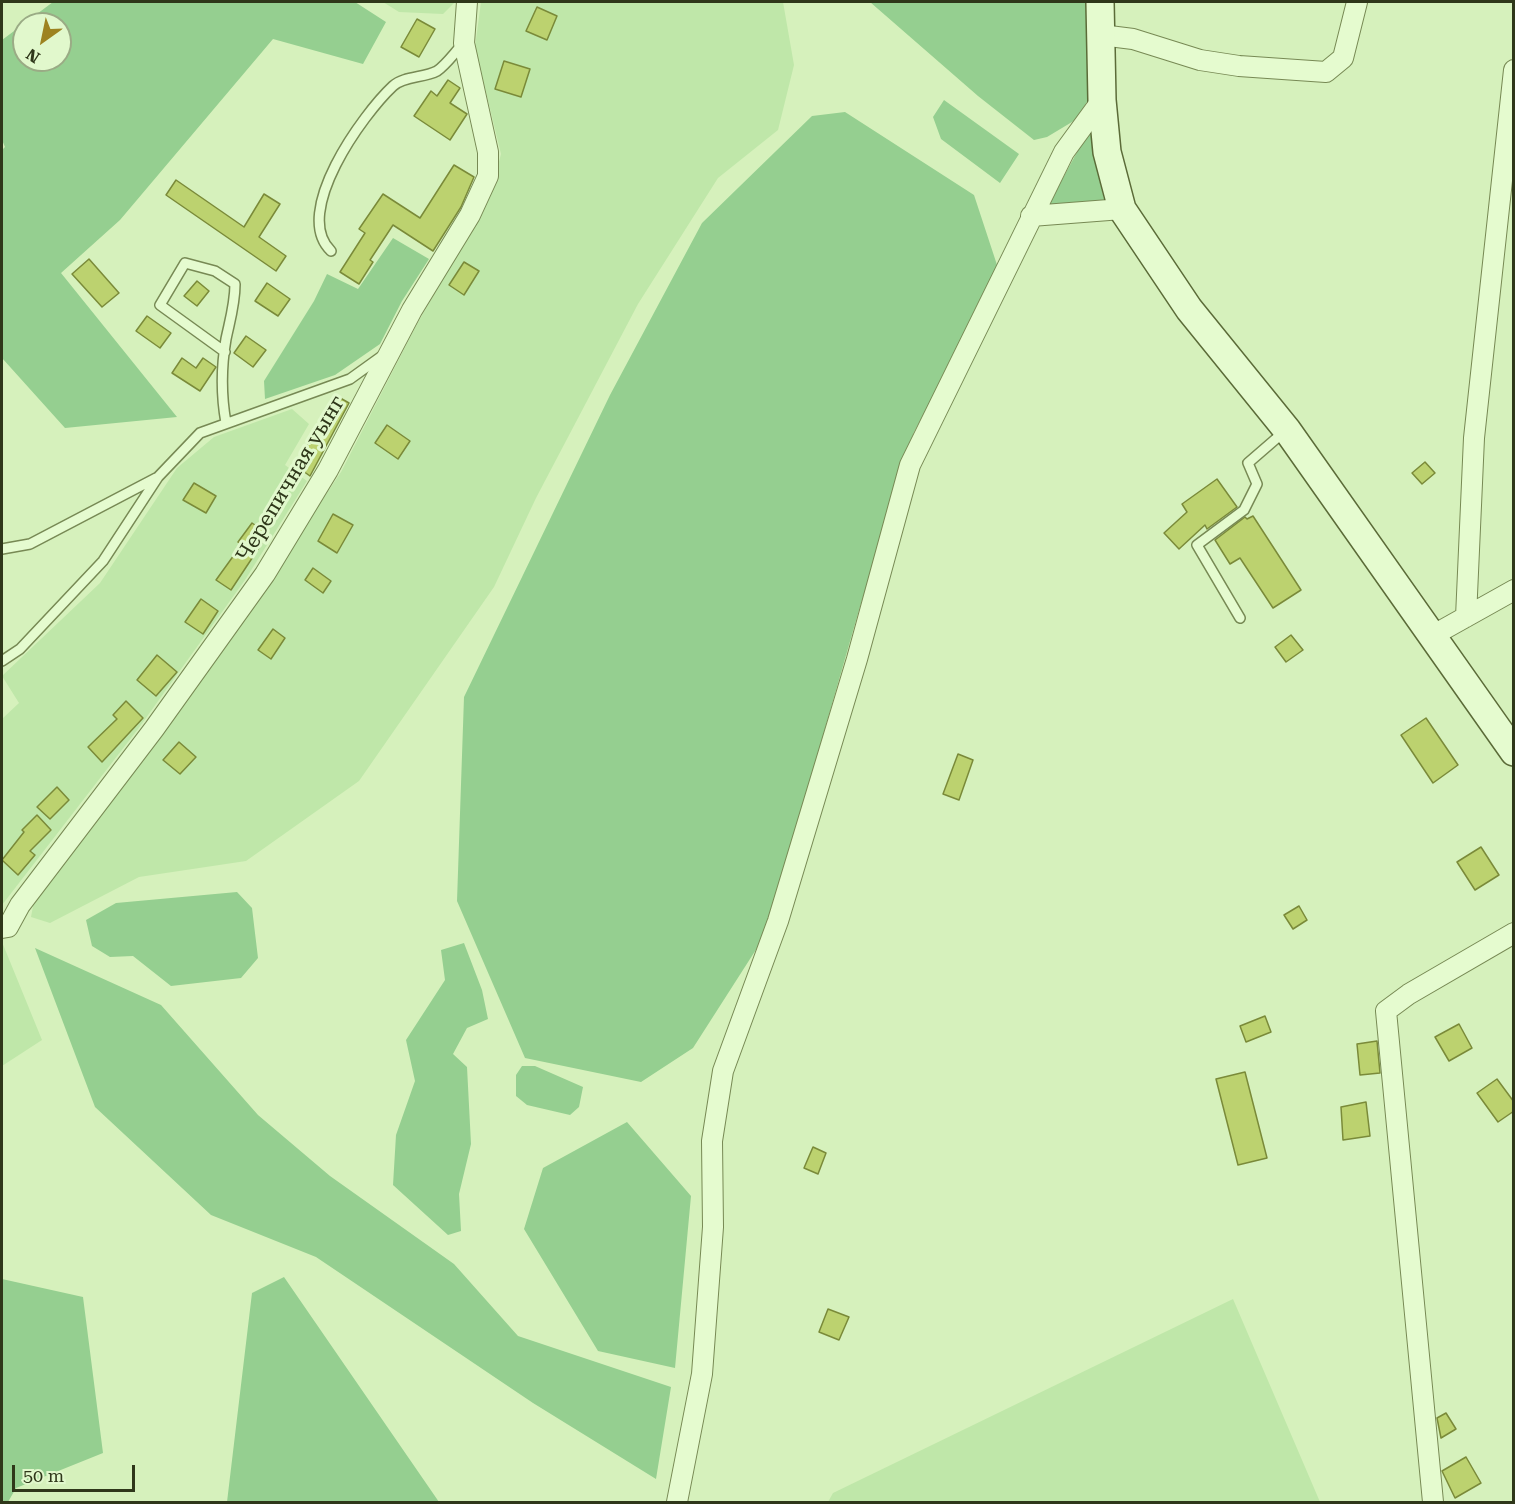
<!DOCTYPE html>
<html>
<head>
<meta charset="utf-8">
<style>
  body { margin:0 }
  #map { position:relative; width:1515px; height:1504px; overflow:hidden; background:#d6f1bc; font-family:"Roboto Serif",serif }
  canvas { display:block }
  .frame { position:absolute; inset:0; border:3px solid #2f371a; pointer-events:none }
  .north { position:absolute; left:12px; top:12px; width:60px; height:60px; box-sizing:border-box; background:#e1f8cc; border:2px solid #9aab85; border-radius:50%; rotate:213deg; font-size:16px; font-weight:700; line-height:24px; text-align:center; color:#2f371a }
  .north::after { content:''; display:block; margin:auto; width:21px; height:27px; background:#9d8320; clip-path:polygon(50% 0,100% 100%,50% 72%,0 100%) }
  .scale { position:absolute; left:12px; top:1465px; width:123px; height:27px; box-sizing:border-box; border:3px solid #2f371a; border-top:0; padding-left:8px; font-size:18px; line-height:21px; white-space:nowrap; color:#2f371a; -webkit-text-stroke:4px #e1f8cc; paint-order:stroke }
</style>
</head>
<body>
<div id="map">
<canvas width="1515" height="1504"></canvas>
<div class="frame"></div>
<div class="north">N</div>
<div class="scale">50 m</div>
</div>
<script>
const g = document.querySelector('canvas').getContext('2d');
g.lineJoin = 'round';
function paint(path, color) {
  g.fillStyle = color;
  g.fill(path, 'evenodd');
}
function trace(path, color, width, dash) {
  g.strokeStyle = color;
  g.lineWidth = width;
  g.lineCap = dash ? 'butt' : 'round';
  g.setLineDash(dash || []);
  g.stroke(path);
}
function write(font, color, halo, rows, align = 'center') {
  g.font = font + ' "Roboto Serif",serif';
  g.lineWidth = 6;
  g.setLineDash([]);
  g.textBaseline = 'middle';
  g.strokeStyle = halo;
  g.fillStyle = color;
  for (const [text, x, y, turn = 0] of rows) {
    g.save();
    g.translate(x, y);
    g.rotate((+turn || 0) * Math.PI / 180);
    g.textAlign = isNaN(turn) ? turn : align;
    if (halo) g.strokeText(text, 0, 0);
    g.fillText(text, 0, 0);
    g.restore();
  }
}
paint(new Path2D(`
  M383 2H455L443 14 399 12Z
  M481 2H783L794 65 778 130 718 178 638 304 536 498 494 587 359 781 246 861 139 877 50 923 31 917 34 901 287 553 341 472 417 324 490 197 501 154 475 47Z
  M292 409 309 424 285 465 307 481 245 580 138 729 2 905V719L19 703 2 676 100 583 177 468 214 437Z
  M2 942 42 1040 2 1066Z
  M1233 1299 1320 1502H828L833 1493Z`), '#bfe7a9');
paint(new Path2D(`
  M53 2H355L386 22 363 64 273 39 120 220 61 273 177 417 65 428 2 358V150L5 147 2 140V40ZM24 24H60V60H24Z
  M870 2H1088V100L1077 119 1047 137 1034 140 978 96Z
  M944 100 1019 154 1000 183 941 139 933 117Z
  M845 112 974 195 999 271 914 432 859 610 766 934 693 1048 641 1082 525 1058 457 901 464 697 610 395 702 223 812 116Z
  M1087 134 1095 137V162L1105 203 1046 209Z
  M393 238 429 259 402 301 380 344 335 375 265 399 264 381 314 301 327 274 358 289Z
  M237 892 252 908 258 958 241 978 171 986 133 956 110 957 92 946 86 920 116 903Z
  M464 943 482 990 488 1019 467 1028 453 1054 467 1067 471 1144 459 1194 461 1231 448 1235 393 1185 396 1135 415 1081 406 1040 445 980 441 950Z
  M35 948 161 1005 258 1115 330 1176 454 1264 518 1336 671 1387 656 1479 533 1403 316 1257 211 1215 95 1107Z
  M522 1066H535L583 1087 579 1107 570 1115 527 1105 516 1096V1075Z
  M627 1122 691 1196 675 1368 598 1351 524 1229 543 1168Z
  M284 1277 439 1502H227L252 1293Z
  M2 1279 83 1297 103 1453 16 1488 8 1502H2Z`), '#95cf90');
const building = new Path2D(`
  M537 7 557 16 547 40 526 31Z
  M417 19 435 29 419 57 401 47Z
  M504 61 530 69 521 97 495 89Z
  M448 80 460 88 450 103 467 114 450 140 414 116 431 91 437 96Z
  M454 165 474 177 461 207 433 251 393 225 370 260 373 262 359 284 340 272 365 233 359 229 383 194 420 218Z
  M176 180 244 227 264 194 280 204 259 237 286 256 276 271 166 195Z
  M89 259 119 293 102 307 72 274Z
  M464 262 479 271 464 295 449 285Z
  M197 281 209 291 197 306 184 296Z
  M267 283 290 299 278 316 255 301Z
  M147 316 171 333 160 348 136 331Z
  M246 336 266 350 253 367 234 353Z
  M182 358 196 368 203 358 216 367 200 391 172 373Z
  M335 395 349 403 310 476 296 466Z
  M387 425 410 441 398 459 375 443Z
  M1425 462 1435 473 1422 484 1412 473Z
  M1217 479 1237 507 1207 529 1205 525 1179 549 1164 533 1187 512 1182 504Z
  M194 483 216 496 206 513 183 500Z
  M333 514 353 525 337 553 318 541Z
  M1253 516 1301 590 1273 608 1240 558 1230 564 1215 540 1245 517 1247 519Z
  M252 523 268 534 231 590 216 580 242 544 238 542Z
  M313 568 331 581 323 593 305 580Z
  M201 599 218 611 203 634 185 622Z
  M273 629 285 638 271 659 258 650Z
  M1291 635 1303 650 1286 662 1275 647Z
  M157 655 177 672 156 696 137 680Z
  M126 701 143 718 102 762 88 747 117 719 113 715Z
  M1426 718 1458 765 1433 783 1401 735Z
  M179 742 196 757 180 774 163 760Z
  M958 754 973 760 959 800 943 794Z
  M57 787 69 800 50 819 37 807Z
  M37 815 51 830 30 851 35 855 18 875 2 860 24 832 22 830Z
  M1481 847 1499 875 1475 890 1457 862Z
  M1299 906 1307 920 1293 929 1284 915Z
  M1265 1016 1271 1032 1246 1042 1240 1026Z
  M1459 1024 1472 1048 1449 1061 1435 1037Z
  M1377 1041 1380 1073 1360 1075 1357 1044Z
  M1245 1072 1267 1158 1238 1165 1216 1079Z
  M1497 1079 1514 1102V1111L1498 1122 1477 1093Z
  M1366 1102 1370 1136 1343 1140 1341 1107Z
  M813 1147 826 1153 818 1174 804 1168Z
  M828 1309 849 1317 839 1340 819 1332Z
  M1446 1413 1456 1429 1441 1438 1437 1418Z
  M1466 1457 1481 1483 1455 1498 1442 1471Z`);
paint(building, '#bcd26f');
trace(building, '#7a8a39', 1.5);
const service = new Path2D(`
  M331 251C291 213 363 114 393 86 404 76 424 78 437 71 446 65 455 52 463 44
  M225 352 160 305 185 263 215 271 235 284C235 304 230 320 226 339 221 368 221 395 226 423
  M2 549 30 544 156 478
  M1240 618 1197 545 1244 510 1257 484 1248 463 1285 431
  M2 661 20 649 103 561 158 477 200 433 350 379 382 356`);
const minor = new Path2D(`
  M1101 35 1133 39 1200 60 1239 66 1326 72 1343 58 1357 2
  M1031 216 1122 209
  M1466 617 1474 438 1514 70
  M1430 637 1514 590
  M2 928 8 927 20 905 154 729 265 574 328 470 412 310 470 215 488 176V152L464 43 467 2
  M677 1502 702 1374 713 1227 712 1141 723 1071 778 921 857 659 910 465 1064 152 1102 100
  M1433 1502 1386 1011 1409 994 1514 933`);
const secondary = new Path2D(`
  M1100 2 1102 100 1107 152 1122 209 1189 309 1287 430 1514 752`);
trace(service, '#778954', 12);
trace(minor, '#778954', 22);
trace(secondary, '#5b6b38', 30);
trace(service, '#e5fbcf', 9);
trace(minor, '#e5fbcf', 20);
trace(secondary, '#e5fbcf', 27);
write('21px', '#2f371a', '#e1f8cc', [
  ["Черепичная уынг",291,479,-59]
]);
</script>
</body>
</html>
